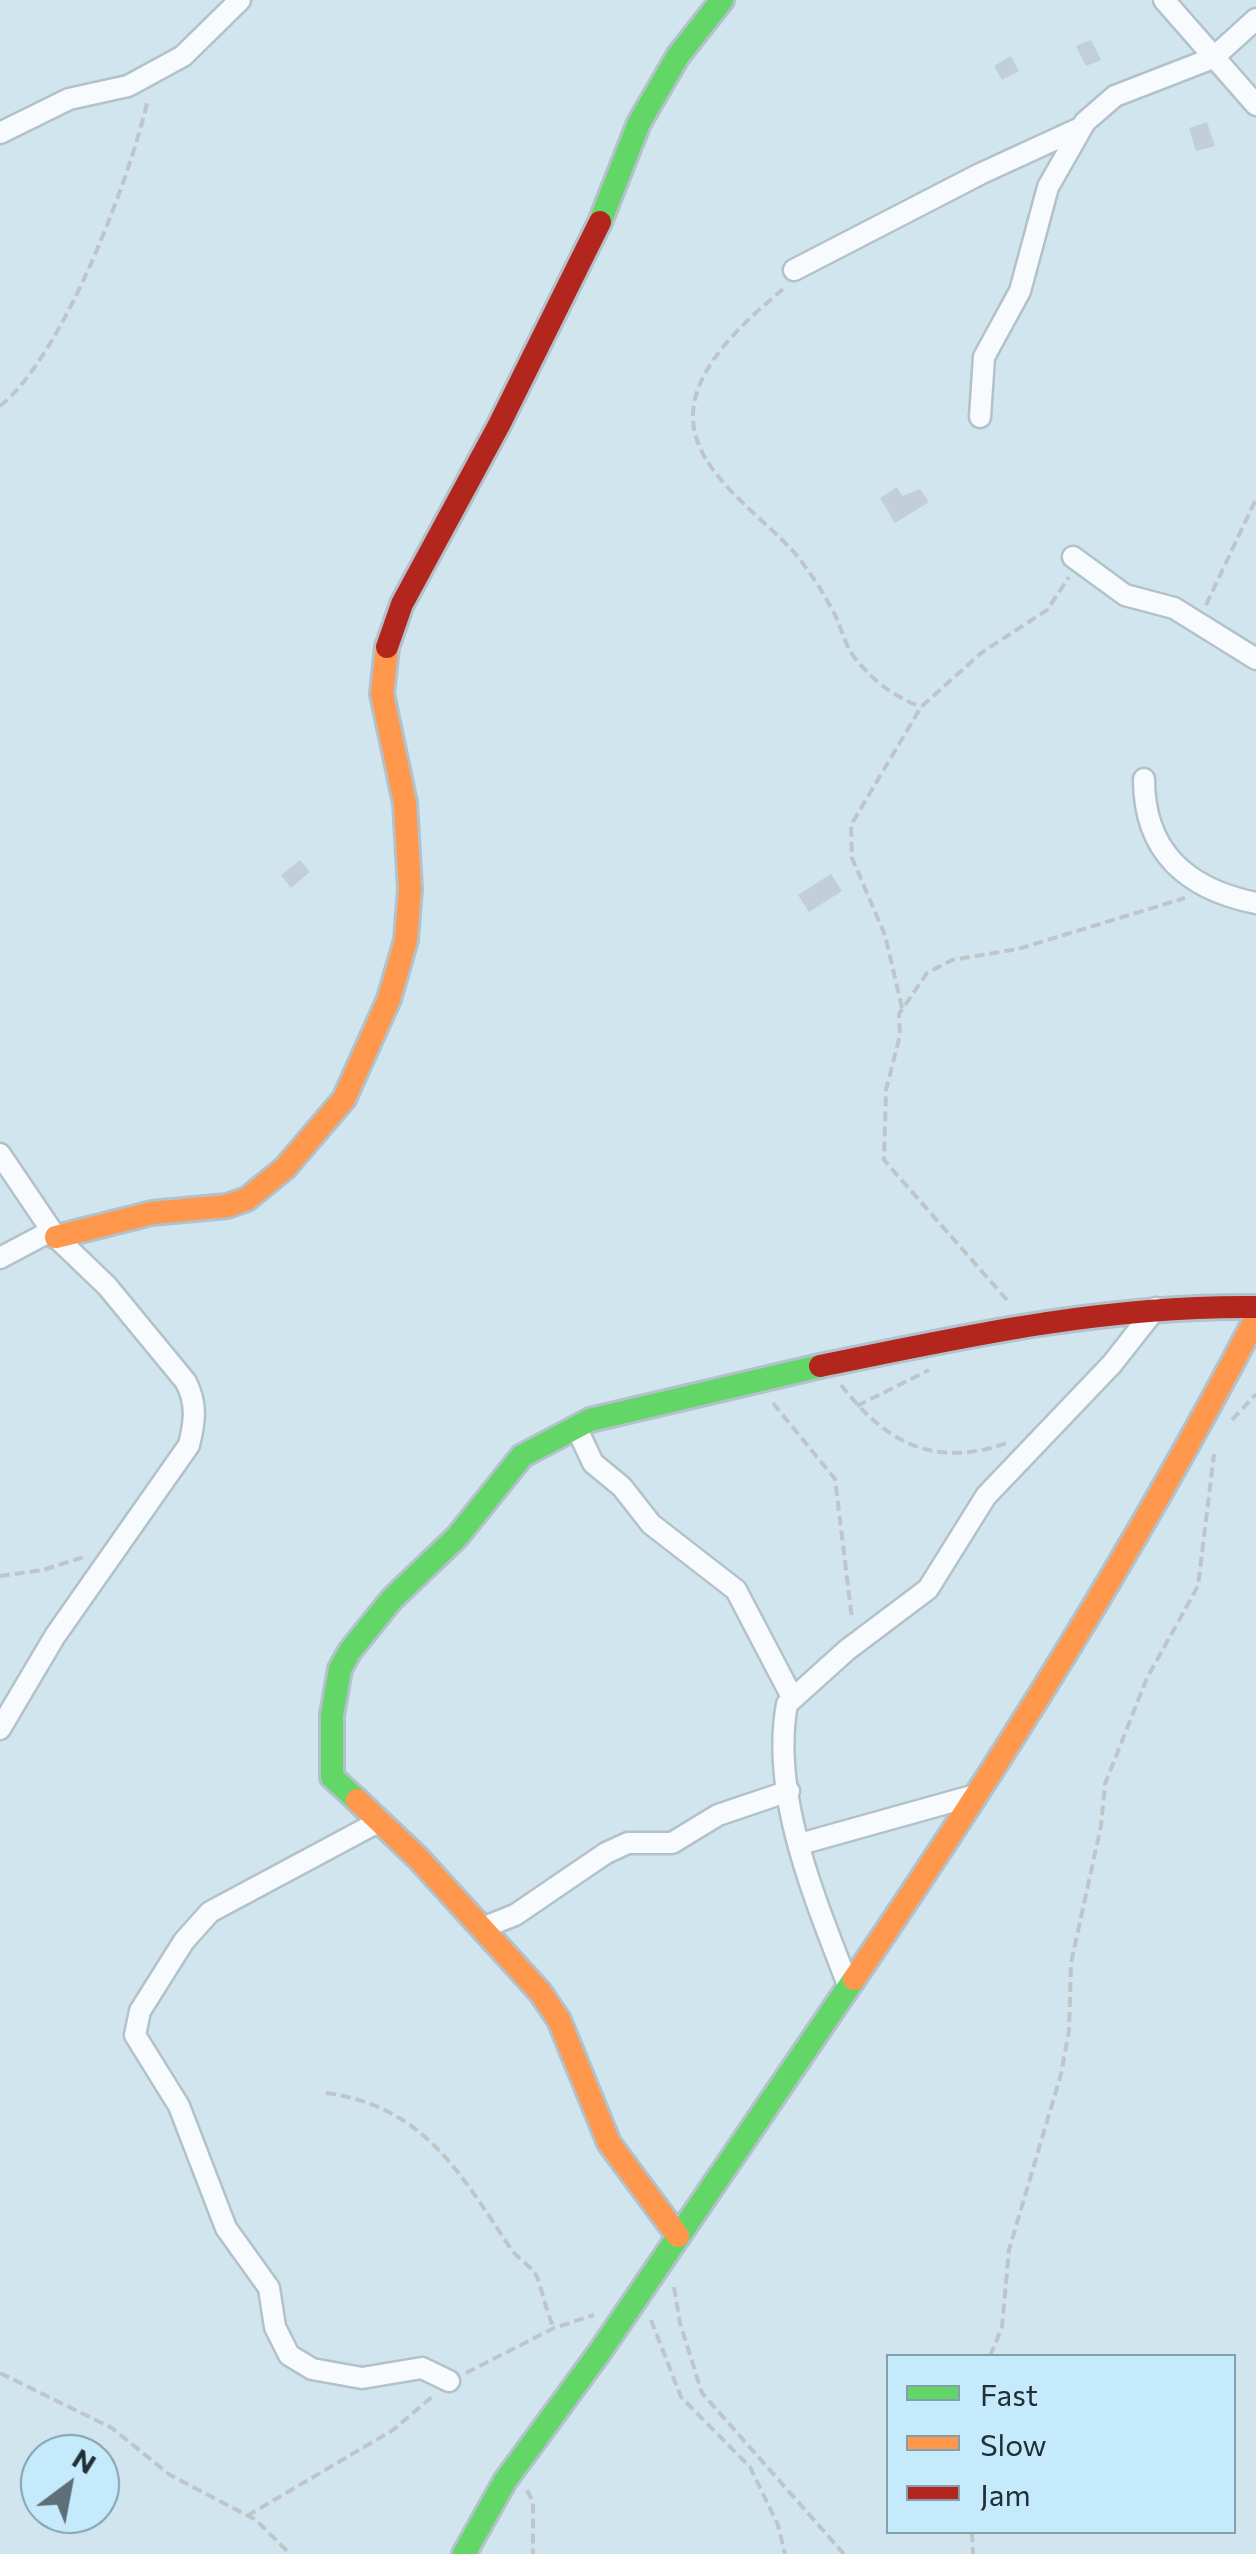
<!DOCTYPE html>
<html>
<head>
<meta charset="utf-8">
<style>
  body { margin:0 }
  #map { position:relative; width:1256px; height:2554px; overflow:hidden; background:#d1e5ef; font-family:Commissioner,sans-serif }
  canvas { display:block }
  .legend { position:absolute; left:886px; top:2354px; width:350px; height:180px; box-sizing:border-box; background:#c4eafc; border:2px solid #839fad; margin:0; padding:12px 18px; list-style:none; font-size:30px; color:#212f36 }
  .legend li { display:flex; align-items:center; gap:20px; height:50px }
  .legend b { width:50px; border:2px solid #839fad }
  .north { position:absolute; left:20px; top:2434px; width:100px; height:100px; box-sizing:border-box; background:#c4eafc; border:2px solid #839fad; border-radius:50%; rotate:32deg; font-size:28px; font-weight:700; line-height:40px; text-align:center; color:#212f36 }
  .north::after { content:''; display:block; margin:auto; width:35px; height:45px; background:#5f6f77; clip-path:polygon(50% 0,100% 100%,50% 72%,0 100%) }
</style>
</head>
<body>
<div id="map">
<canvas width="1256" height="2554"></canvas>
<ul class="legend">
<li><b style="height:12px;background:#63d668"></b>Fast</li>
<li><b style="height:12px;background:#ff974d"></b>Slow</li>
<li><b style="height:12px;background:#b3261e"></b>Jam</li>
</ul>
<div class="north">N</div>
</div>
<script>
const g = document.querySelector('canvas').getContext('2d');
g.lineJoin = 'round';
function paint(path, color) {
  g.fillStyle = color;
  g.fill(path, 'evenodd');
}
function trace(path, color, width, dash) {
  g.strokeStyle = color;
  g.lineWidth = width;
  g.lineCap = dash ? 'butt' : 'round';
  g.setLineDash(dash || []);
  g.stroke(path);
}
paint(new Path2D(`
  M1091 40 1101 60 1086 66 1076 46Z
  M1011 56 1019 71 1002 80 994 66Z
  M1207 122 1215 146 1196 151 1189 128Z
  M897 487 902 496 920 489 929 502 895 523 880 498Z
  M300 860 310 872 291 888 281 875Z
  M831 874 842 891 809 912 798 895Z`), '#c2ced9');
const street = new Path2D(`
  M1164 0 1256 105
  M0 133 69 99 128 86 183 56 240 0
  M794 270 980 174 1080 128
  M980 417 984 357 1020 291 1048 187 1085 122 1115 96 1213 58 1256 19
  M1073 557 1125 595 1174 608 1256 659
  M1144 779C1144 851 1186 889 1256 903
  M0 1154 56 1237 107 1286 186 1382C197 1404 195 1421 189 1445L55 1636 0 1729
  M0 1258 51 1231
  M576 1427 593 1463 622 1487 651 1524 736 1590 792 1697
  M380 1821 210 1912 184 1941 140 2011 135 2035 179 2106 226 2228 269 2288 275 2327 289 2355 312 2369 362 2378 422 2368 449 2381
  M800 1844 972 1796
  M482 1928 515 1915 606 1853 628 1843H672L718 1815 789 1791
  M848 1985C816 1901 770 1796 787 1704L847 1650 928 1589 986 1496 1112 1364 1156 1308`);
const fast = new Path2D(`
  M600 222 639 123 678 56 722 0
  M357 1800 332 1777V1715L340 1669 350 1651 392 1599 457 1537 522 1456 590 1420 820 1366
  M464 2554 505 2481 599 2353 854 1979`);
const slow = new Path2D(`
  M56 1237 152 1213 227 1206 247 1199 285 1168 344 1099 389 999 406 940 410 889 405 803 382 694 387 647
  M357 1800 418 1858 540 1992 559 2020 609 2143 678 2236
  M854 1979C999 1766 1137 1547 1256 1318`);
const jam = new Path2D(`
  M387 647 402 604 499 425 600 222
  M820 1366C965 1336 1107 1305 1256 1307`);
trace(street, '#b2c1ca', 25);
trace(fast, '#b2c1ca', 28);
trace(slow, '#b2c1ca', 28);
trace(jam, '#b2c1ca', 28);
trace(new Path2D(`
  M783 289C748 319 691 367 693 419 695 475 765 517 798 557 812 575 825 595 835 615 842 629 845 645 854 657 873 681 893 696 921 707
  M0 406C63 356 130 179 148 99
  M1206 605 1256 499
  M902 1008 885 935 852 858 851 825 921 707 981 653 1047 610 1069 577
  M1007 1300 884 1160 886 1090 900 1035 899 1014 927 973 952 960 1018 949 1185 898
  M841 1385C887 1444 935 1469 1010 1442
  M773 1403 835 1479 852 1619
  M857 1406 929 1370
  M1232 1420 1256 1394
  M0 1576 43 1570 87 1556
  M326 2093C424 2106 460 2173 511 2249 518 2259 532 2266 537 2277 543 2293 546 2311 554 2328
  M674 2287 680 2323 702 2393 844 2554
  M651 2320 681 2397 750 2467 778 2525 785 2554
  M990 2356 1002 2327 1009 2250 1061 2074 1069 2031 1071 1963 1101 1826 1105 1784 1147 1678 1198 1586 1214 1454
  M0 2373 112 2428 170 2475 256 2520 290 2554
  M466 2373 554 2328 594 2315
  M527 2490 533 2502V2554
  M247 2516 393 2430 434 2395
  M972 2532 973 2554`), '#bec6c9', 4, [10, 5]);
trace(street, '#f8fbfd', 20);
trace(fast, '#63d668', 22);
trace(slow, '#ff974d', 22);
trace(jam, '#b3261e', 22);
</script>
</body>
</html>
